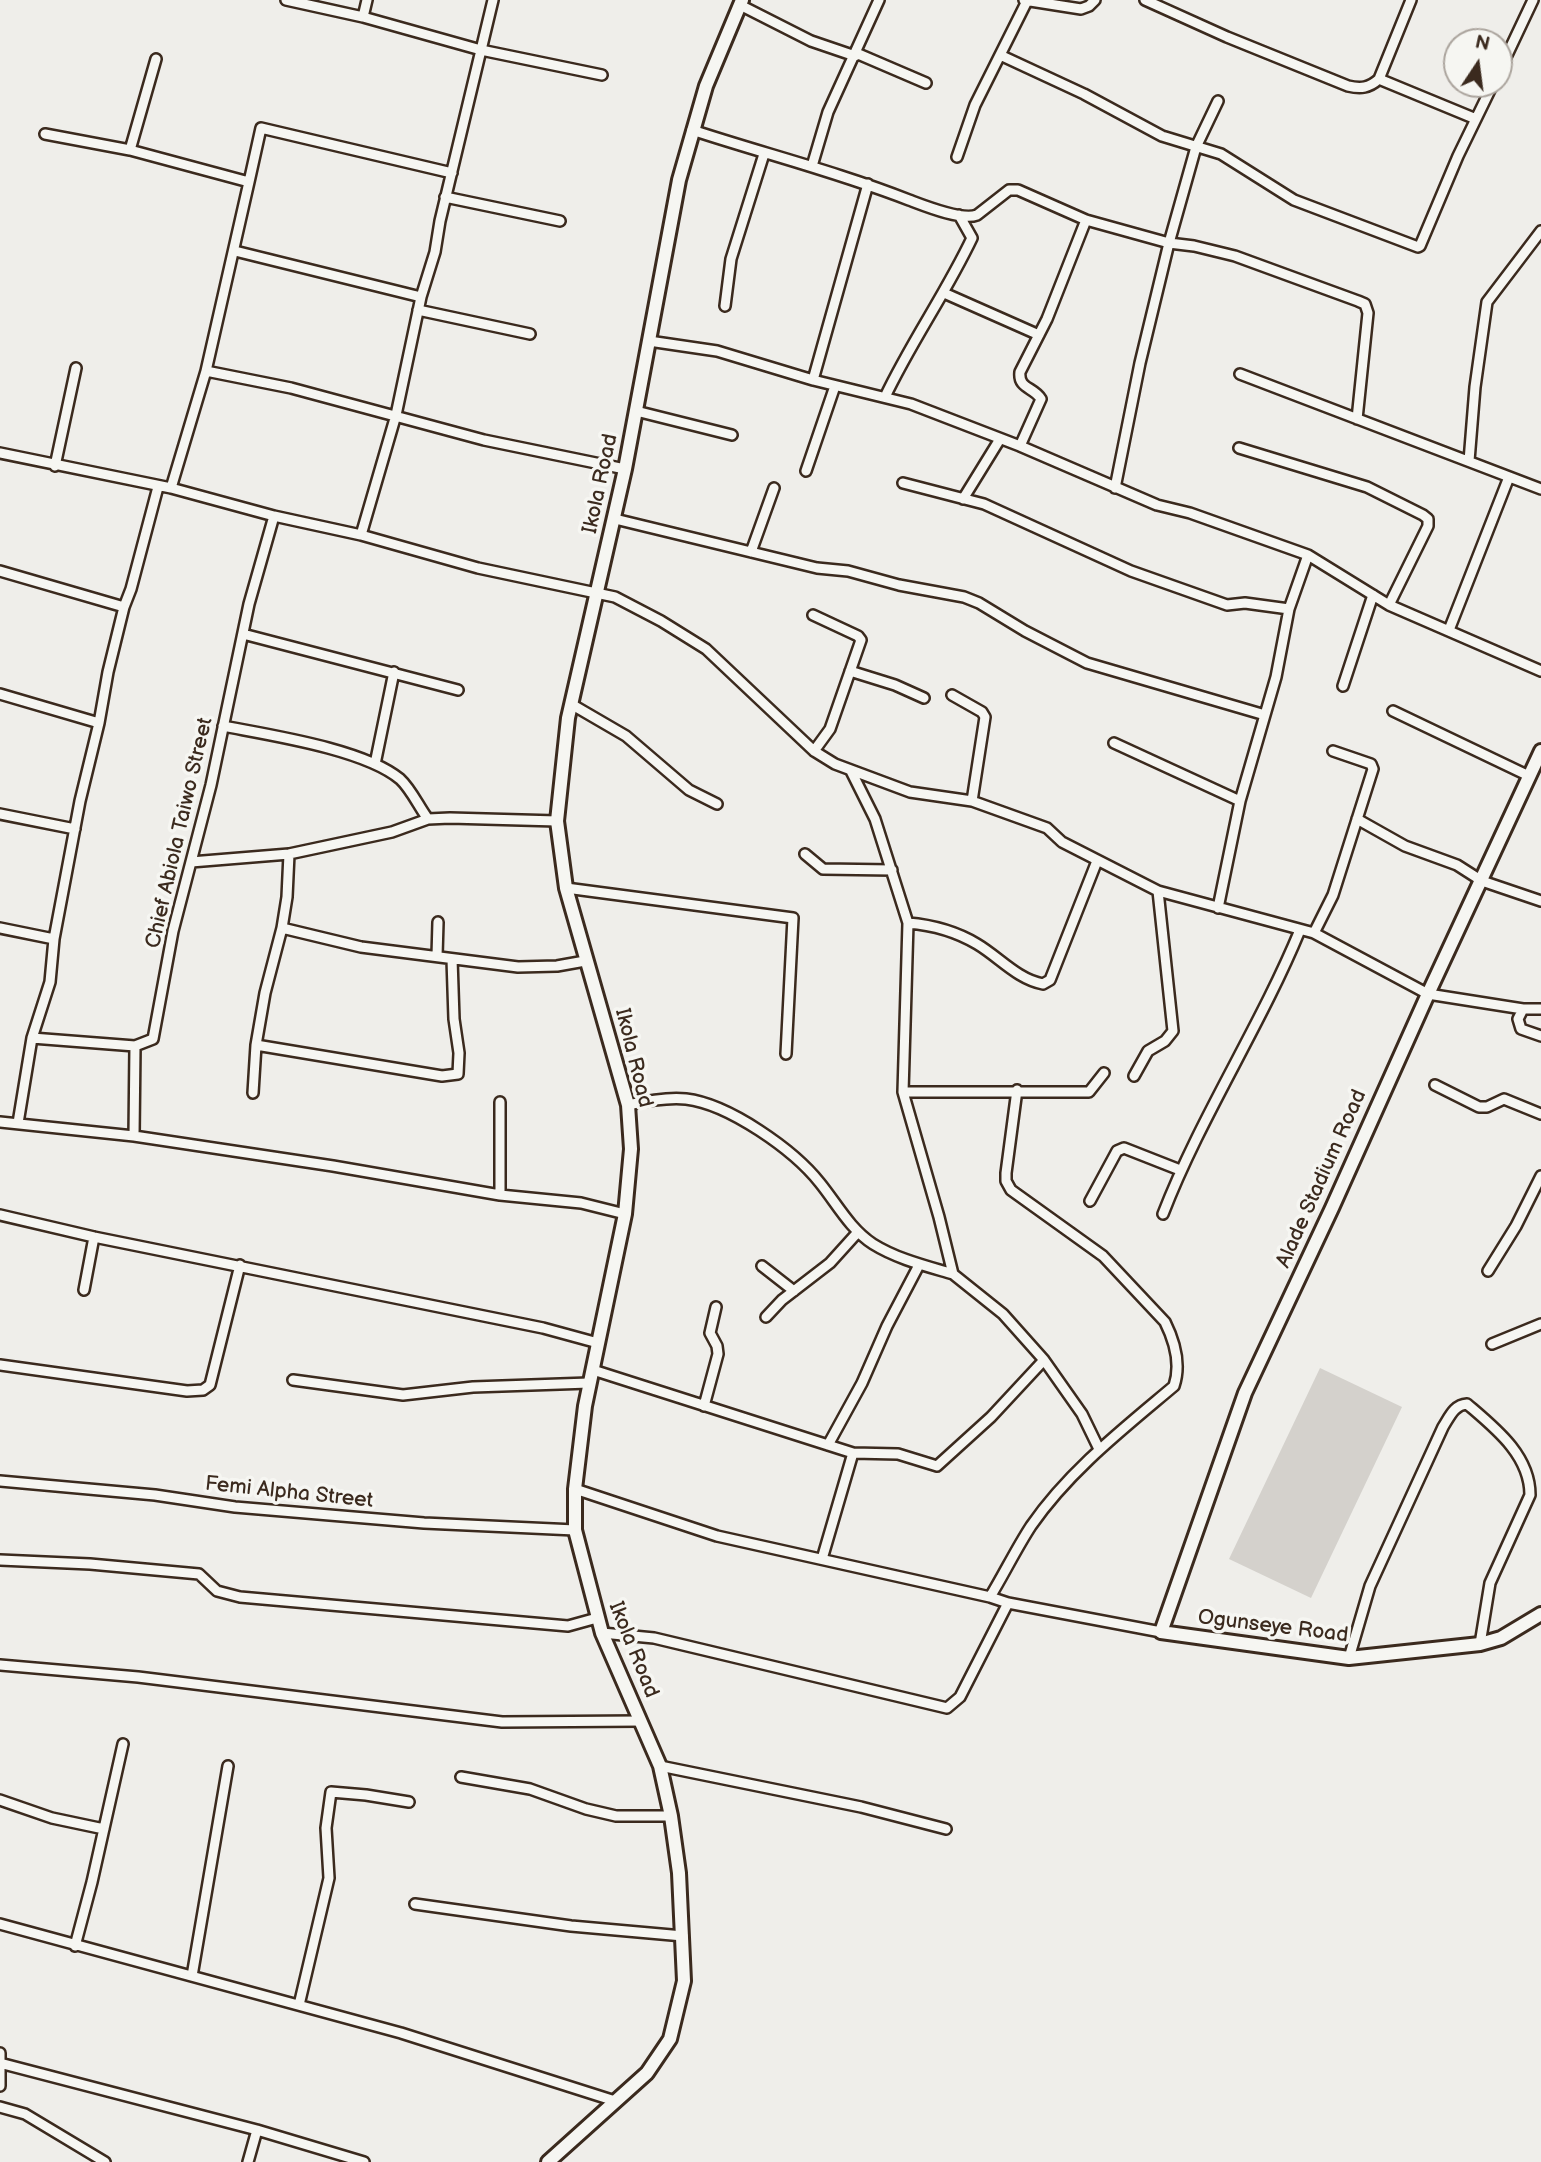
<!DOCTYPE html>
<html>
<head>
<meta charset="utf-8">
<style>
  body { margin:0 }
  #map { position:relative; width:1541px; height:2162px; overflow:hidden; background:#efeeea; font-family:"Balsamiq Sans",sans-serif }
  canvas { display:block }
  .north { position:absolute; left:1443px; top:28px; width:70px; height:70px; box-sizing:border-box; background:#f6f6f2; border:2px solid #aba49d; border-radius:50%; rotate:13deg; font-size:19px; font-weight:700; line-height:28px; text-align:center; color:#3b2a1e }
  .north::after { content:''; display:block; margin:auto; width:24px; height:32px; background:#3b2a1e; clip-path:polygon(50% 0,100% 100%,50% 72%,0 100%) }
</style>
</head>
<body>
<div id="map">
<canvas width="1541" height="2162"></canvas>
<div class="north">N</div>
</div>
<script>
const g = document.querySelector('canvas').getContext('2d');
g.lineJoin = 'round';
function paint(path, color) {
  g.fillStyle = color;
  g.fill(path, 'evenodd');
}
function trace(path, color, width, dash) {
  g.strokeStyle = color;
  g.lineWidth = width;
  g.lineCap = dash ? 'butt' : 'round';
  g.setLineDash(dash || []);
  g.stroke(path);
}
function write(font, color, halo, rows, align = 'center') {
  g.font = font + ' "Balsamiq Sans",sans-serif';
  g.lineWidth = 7;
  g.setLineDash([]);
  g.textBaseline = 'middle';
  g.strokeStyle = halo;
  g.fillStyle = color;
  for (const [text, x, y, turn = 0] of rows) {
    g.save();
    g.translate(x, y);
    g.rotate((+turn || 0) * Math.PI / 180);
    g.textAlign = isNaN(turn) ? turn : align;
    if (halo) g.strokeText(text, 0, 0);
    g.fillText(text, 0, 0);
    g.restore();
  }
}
paint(new Path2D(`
  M1320 1368 1402 1407 1311 1598 1229 1559Z`), '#d4d1cc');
const street = new Path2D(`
  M286 0 363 17 481 50 602 75
  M1024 0 1081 9 1089 6 1095 0
  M1145 0 1227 37 1348 86C1361 89 1369 88 1379 79L1411 0
  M740 5 811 41 855 56
  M363 17 367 0
  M856 53 926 83
  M1000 55 1084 94 1162 136 1221 154 1294 200 1418 247 1420 246 1458 156 1493 84
  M1499 72 1533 0
  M1379 79 1476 119
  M692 130C765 154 838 172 909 200 925 206 962 221 977 215L1009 190H1018L1086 220 1169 243 1194 246 1235 256 1358 301 1365 304 1368 313 1357 419
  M45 134 130 150 249 182 206 371 171 488
  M130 150 156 59
  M957 157 975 105 1027 1
  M812 166 828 112 879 0
  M249 182 261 128 452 173
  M445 197 560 221
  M235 251 421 297
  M944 293 1039 335
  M725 306 731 259 764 154
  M418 310 530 334
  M649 341 717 351 813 380 911 404 1020 446 1157 505 1190 513 1308 555 1389 605 1541 671
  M206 371 291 388 484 440 625 469
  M1240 374 1541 489
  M813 380 868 184
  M885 397C911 342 946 293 972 238L959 215
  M636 411 732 435
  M1020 446 1041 399C1034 387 1018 389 1020 372L1047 319 1086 220
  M1239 448 1367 487 1423 515 1428 519V526L1389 605
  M0 453 171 488 274 516 361 535 478 568 615 597 661 621 706 649 814 751 835 764 910 792 972 801 1047 828 1062 842 1158 891 1314 933 1428 994 1523 1009H1541
  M1469 461 1475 387 1487 302 1541 231
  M55 466 76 368
  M806 471 835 386
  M903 483 984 504 1131 571 1227 605 1245 603 1289 609
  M1115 488 1140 363 1169 243 1196 147 1218 101
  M963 499 1000 439
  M615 519 817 568 848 571 899 585 964 597 979 603 1025 631 1087 663 1265 715
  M361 535 396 415 421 297 435 252 440 221 493 0
  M751 552 774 488
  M0 571 124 607
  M813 615 858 636 861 640 830 729 814 751
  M1449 630 1509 477
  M243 634 458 690
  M850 671 895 685 924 698
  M1343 686 1373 595
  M0 694 99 723
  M952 695 982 712 985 717 972 801
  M571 704 626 736 689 790 717 804
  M1393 711 1529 776
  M223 726C269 735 364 749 400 779 411 789 419 807 428 819
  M1114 743 1240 801
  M375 764 394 672
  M851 771 875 819 908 923C932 925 957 932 977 944 999 957 1017 979 1043 984L1050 980 1097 861
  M0 814 75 829
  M1357 819 1405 846 1457 865 1482 881 1541 901
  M805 854 823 869 892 870
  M191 862 289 854 392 832 428 819 450 818 557 821
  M566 888 793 918 786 1054
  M1218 908 1240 801 1276 677 1289 609 1308 555
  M908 923 903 1092 939 1217 953 1274 1003 1314 1044 1360 1082 1414 1099 1449
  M0 928 54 939
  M282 928 361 947 518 967 557 966 585 961
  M1314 933 1333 895 1373 769 1371 764 1333 751
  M437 956 438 922
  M1523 1009 1518 1019 1521 1029 1541 1036
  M32 1038 135 1046 153 1039 173 931 211 785 249 604 274 516
  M256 1045 442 1076 458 1074 459 1053 454 1019 452 959
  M1134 1076 1148 1051 1165 1041 1173 1031 1158 891
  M1435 1085 1479 1107H1487L1504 1099 1541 1114
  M903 1092H1089L1104 1073
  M253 1093 256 1045 265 993 282 928 287 897 289 854
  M628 1105C646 1101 668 1097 686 1099 729 1104 794 1150 820 1183 837 1204 850 1229 873 1244 897 1259 926 1266 953 1274
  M0 1122 134 1136 333 1166 500 1195 581 1203 625 1214
  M18 1123 32 1038 50 982 54 939 80 801 99 723 108 672 124 607 131 589 158 487
  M134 1136 135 1046
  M500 1195V1102
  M1090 1201 1117 1151 1124 1148 1180 1170
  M1163 1214C1201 1116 1260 1027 1300 930
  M0 1215 94 1237 543 1328 598 1343
  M762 1266 794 1291
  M1488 1271 1516 1226 1541 1176
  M84 1290 94 1237
  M766 1317 782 1300 830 1263 858 1232
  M1492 1344 1541 1324
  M0 1365 187 1391 203 1390 210 1385 240 1265
  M593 1370 853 1453 898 1454 937 1466 991 1417 1044 1360
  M293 1380 403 1395 473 1387 589 1383
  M704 1406 718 1354 717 1346 710 1333 716 1307
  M828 1445 862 1383 887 1326 919 1265
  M0 1481 155 1495 235 1507 424 1523 575 1530
  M575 1489 717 1536 990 1597 1008 1603 1161 1632
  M822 1559 853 1453
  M0 1560 90 1564 199 1574 217 1591 240 1597 568 1626 597 1618
  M990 1597C1004 1574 1016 1549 1031 1526 1069 1471 1123 1429 1174 1386 1181 1365 1175 1342 1165 1322L1103 1256 1011 1190 1006 1181V1173L1017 1090
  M602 1633 654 1638 947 1708 960 1697 1008 1603
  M1349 1658 1370 1586 1443 1427C1450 1416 1454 1405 1467 1404 1495 1428 1530 1455 1530 1495L1490 1583 1480 1644
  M0 1665 138 1677 502 1722 641 1721
  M660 1766 861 1807 946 1829
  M461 1777 530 1789 586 1809 616 1816H671
  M0 1800 52 1818 104 1829
  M415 1904 571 1926 683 1936
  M0 1924 401 2033 615 2101
  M75 1946 92 1882 123 1744
  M192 1976 228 1766
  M299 2005 329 1878 326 1828 331 1792 366 1795 409 1802
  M0 2053V2086
  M0 2063 257 2130 364 2162
  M0 2107 25 2114 105 2162
  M248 2162 257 2130`);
const secondary = new Path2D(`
  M1541 751 1428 994 1332 1208 1245 1393 1161 1632 1349 1658 1480 1644 1501 1638 1541 1614
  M548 2162 647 2073 670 2039 684 1981 679 1873 671 1816 660 1766 602 1633 575 1530V1489L585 1406 625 1214 631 1149 628 1105 566 888 557 821 568 718 625 469 679 180 706 86 742 0`);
trace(street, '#3b2a1e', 14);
trace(secondary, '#3b2a1e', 18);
trace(street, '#f6f6f2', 9);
trace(secondary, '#f6f6f2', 12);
write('21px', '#3b2a1e', '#f6f6f2', [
  ["Ikola Road",601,484,-78],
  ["Chief Abiola Taiwo Street",180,833,-77],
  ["Ikola Road",633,1058,76],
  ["Alade Stadium Road",1322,1179,-66],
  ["Femi Alpha Street",289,1493,6],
  ["Ogunseye Road",1273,1627,7],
  ["Ikola Road",633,1650,68]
]);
</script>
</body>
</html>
